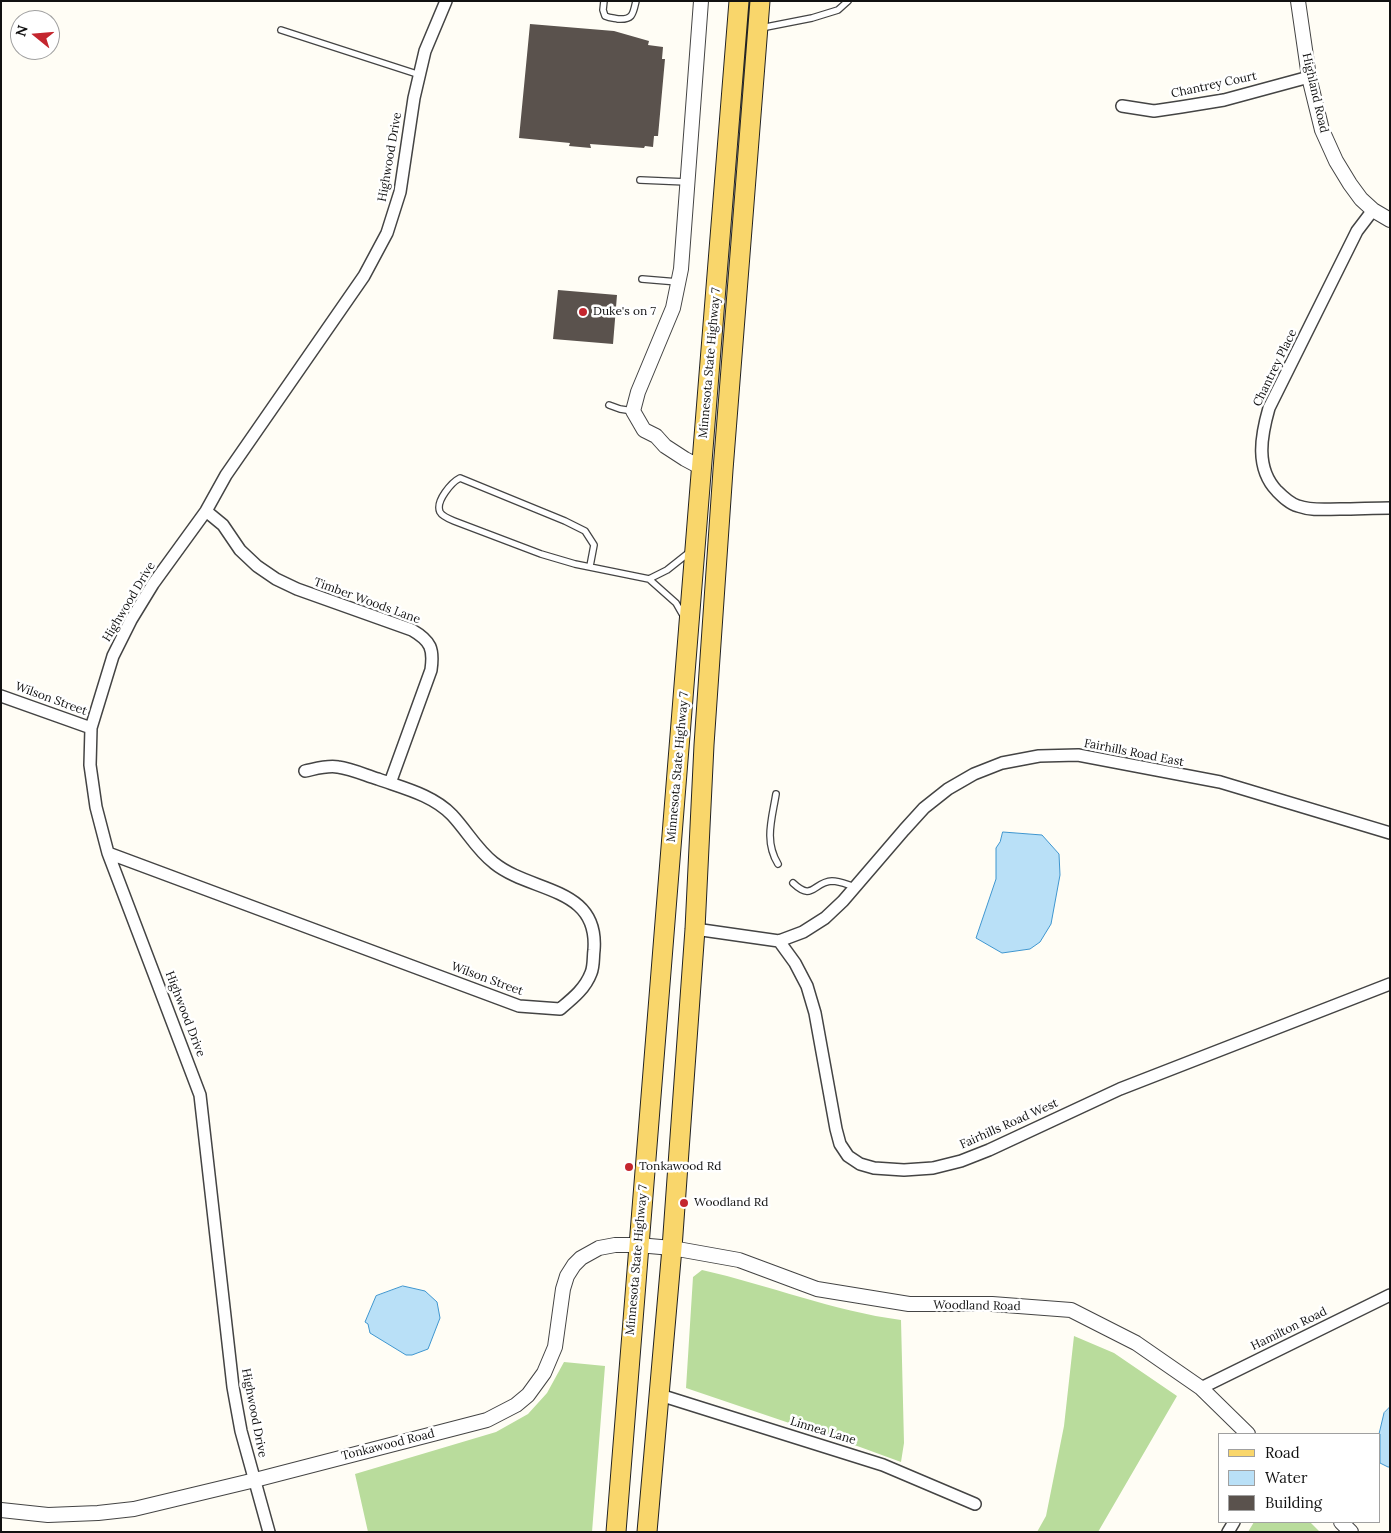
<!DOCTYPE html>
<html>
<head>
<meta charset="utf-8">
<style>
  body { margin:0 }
  #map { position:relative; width:1391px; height:1533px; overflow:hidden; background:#fffdf5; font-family:Lora,serif }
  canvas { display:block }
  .frame { position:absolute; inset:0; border:2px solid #111; pointer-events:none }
  .legend { position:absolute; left:1218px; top:1433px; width:162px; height:90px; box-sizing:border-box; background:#fff; border:1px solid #a0a0a0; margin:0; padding:6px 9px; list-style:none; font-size:15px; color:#111 }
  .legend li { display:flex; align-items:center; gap:10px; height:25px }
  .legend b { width:25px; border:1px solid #a0a0a0 }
  .north { position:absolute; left:10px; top:10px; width:50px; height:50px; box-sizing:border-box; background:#fff; border:1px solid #a0a0a0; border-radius:50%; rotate:287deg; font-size:14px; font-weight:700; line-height:20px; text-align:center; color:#111 }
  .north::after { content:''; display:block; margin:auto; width:18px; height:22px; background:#c4262e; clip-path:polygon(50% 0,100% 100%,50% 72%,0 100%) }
</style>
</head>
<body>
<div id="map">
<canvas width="1391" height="1533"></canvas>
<div class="frame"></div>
<ul class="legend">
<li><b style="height:6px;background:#f9d66b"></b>Road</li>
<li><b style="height:14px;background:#b9e0f7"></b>Water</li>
<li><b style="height:14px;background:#5a524d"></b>Building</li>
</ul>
<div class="north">N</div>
</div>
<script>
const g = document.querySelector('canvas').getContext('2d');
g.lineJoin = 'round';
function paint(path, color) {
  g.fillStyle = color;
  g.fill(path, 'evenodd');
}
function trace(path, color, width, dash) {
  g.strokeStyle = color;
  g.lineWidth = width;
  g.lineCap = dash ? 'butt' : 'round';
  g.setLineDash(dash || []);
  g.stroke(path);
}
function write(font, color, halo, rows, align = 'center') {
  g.font = font + ' Lora,serif';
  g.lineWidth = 5;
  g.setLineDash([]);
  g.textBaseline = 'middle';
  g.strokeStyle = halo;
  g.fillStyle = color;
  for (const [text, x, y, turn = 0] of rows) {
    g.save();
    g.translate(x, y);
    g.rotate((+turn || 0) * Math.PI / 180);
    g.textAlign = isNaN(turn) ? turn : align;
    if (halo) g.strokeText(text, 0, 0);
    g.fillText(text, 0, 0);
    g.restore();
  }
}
paint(new Path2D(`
  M702 1270C769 1285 833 1311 901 1320L904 1443 901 1462 860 1447 686 1388 693 1277Z
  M1074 1336 1114 1353 1177 1396 1098 1532H1037L1046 1516 1064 1426Z
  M564 1362 605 1366 592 1532H368L355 1474 496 1432 528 1414 547 1393Z
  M1254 1522H1310L1320 1532H1248Z`), '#b9dc9c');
const water = new Path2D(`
  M1003 832 1042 835 1059 854 1060 875 1051 924 1040 942 1030 949 1002 953 976 938 996 879V848L1000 842Z
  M403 1286 425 1291 437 1302 440 1318 428 1349 412 1355H406L370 1333 368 1324 365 1322 376 1296Z
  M1390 1407V1467H1388L1380 1463V1434H1379L1384 1413Z`);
paint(water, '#b9e0f7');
trace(water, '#3f96cf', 1);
paint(new Path2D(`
  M530 24 614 31 649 41 648 45 663 47 662 59H665L658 136H654L653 147 645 146 644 148 590 144 591 148 569 146 570 143 519 138Z
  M558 290 617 295 613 344 553 339Z`), '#5a524d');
const service = new Path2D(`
  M604 1 603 10 605 16C610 18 613 18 618 19 633 20 633 14 636 1
  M761 28 812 18 838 10 848 1
  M281 30 420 75
  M640 180 687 182
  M642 279 678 282
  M609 405 620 409 633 411
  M590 566 594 545 585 531 565 521 460 478C452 482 435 501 440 512 442 516 449 519 454 521L541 554 575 564 649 579 676 603 684 617
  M649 579 667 570 691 551
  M776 794C772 819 764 841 778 864
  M793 883C813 902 813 882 832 881 840 881 848 885 855 887`);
const minor = new Path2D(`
  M1122 106 1154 111 1181 107 1224 100 1309 77
  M1373 210 1357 231 1269 408C1261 436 1255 468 1277 491 1283 497 1290 504 1298 506 1312 511 1326 509 1340 509 1357 509 1373 508 1390 508
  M206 511 223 525 240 550 257 566 276 579 297 589 412 630C431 641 434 649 431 670L390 783
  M1 696 91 728
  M108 853 519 1006 560 1009C572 999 585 989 591 973 594 966 593 957 594 950 599 886 531 893 494 863 477 850 467 831 452 815 433 795 403 788 378 779 365 775 352 769 338 767 327 765 315 769 305 771
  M695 929 779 941 803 932 825 918 843 901 904 830 924 808 948 789 974 774 1002 763 1039 756 1078 755 1220 782 1390 833
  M779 941 795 963 807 986 815 1013 836 1129 840 1144 848 1156 860 1164 874 1168 904 1170 933 1168 961 1161 989 1150 1120 1089 1390 984
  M1201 1388 1390 1295
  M660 1395 883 1465 975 1504
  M269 1532 241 1431 233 1387 200 1095 108 853 96 807 90 765 91 728 113 656 131 620 153 584 206 511 226 475 364 276 387 233 400 192 414 98 425 51 446 1
  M1228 1532 1234 1522`);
const tertiary = new Path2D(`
  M701 1 681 269 673 308 638 392 633 411 644 430 656 436 665 446 685 459 702 468
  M1298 1 1309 77 1322 130 1336 161 1350 184 1361 199 1373 210 1390 220
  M1 1510 48 1515 98 1513 134 1509 255 1480 487 1420 516 1405 528 1395 544 1373 555 1347 563 1289 567 1276 574 1265 581 1258 599 1248 615 1245H638L672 1248 739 1260 817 1289 909 1304H992L1071 1310 1136 1343 1201 1388 1248 1434
  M1341 1522 1351 1532`);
const primary = new Path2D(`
  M616 1532 739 1
  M647 1532 672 1248 695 929 704 745 723 470 760 1`);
trace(service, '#444', 8);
trace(minor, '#444', 14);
trace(tertiary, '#444', 16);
trace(primary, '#222', 21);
trace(service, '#fff', 5.5);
trace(minor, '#fff', 11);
trace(tertiary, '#fff', 14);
trace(primary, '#f9d66b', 19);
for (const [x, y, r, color] of [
  [583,312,5,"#c4262e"],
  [629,1167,5,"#c4262e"],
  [684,1203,5,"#c4262e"]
]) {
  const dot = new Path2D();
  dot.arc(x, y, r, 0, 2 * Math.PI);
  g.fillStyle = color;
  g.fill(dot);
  trace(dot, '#fff', 2);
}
write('12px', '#111', '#fff', [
  ["Chantrey Court",1214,85,-12],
  ["Highland Road",1315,93,77],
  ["Highwood Drive",390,157,-80],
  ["Minnesota State Highway 7",710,363,-85],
  ["Chantrey Place",1275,368,-64],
  ["Timber Woods Lane",367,601,20],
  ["Highwood Drive",129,602,-59],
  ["Wilson Street",51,699,20],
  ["Fairhills Road East",1134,753,11],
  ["Minnesota State Highway 7",678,767,-85],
  ["Wilson Street",487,979,20],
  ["Highwood Drive",185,1014,69],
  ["Fairhills Road West",1009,1124,-24],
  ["Minnesota State Highway 7",637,1260,-85],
  ["Woodland Road",977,1306,1],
  ["Hamilton Road",1289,1329,-26],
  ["Highwood Drive",254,1413,79],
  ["Linnea Lane",823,1431,17],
  ["Tonkawood Road",388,1445,-14]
]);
write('12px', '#111', '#fff', [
  ["Duke's on 7",593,312],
  ["Tonkawood Rd",639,1167],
  ["Woodland Rd",694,1203]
], 'left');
</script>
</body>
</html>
